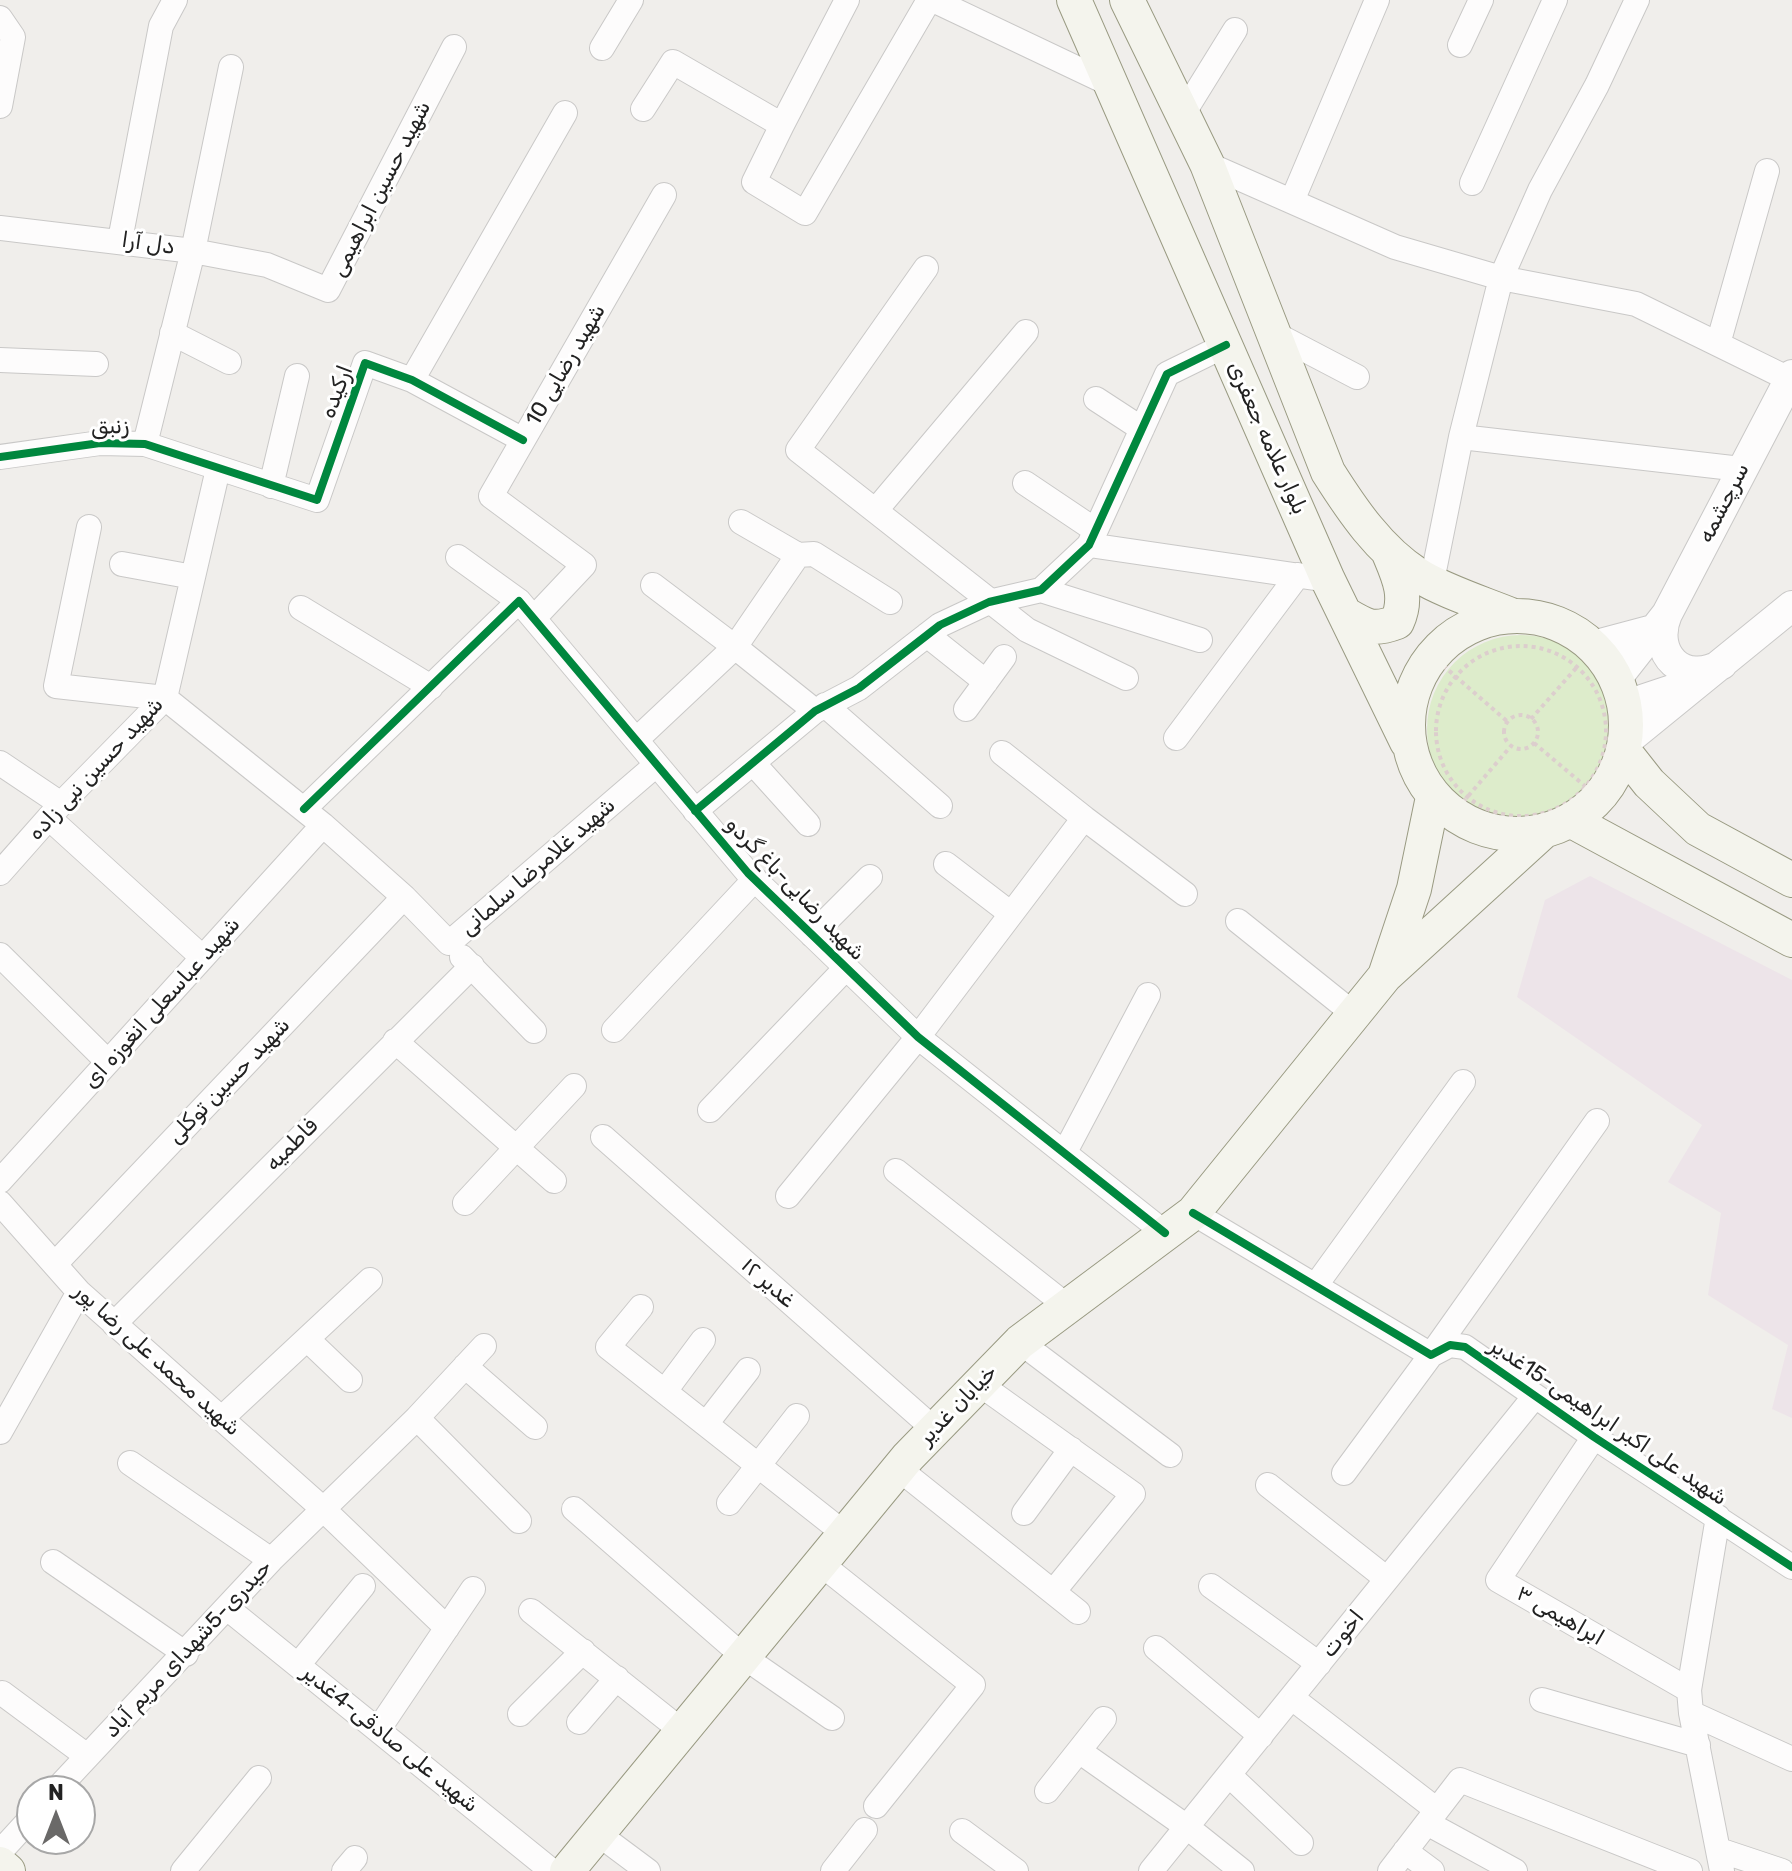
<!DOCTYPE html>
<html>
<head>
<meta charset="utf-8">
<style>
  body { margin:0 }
  #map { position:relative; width:1792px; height:1871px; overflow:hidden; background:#f0eeeb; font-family:Rubik,sans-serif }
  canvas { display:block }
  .north { position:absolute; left:16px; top:1775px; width:80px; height:80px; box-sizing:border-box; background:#fff; border:2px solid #a7a7a7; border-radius:50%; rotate:0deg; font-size:22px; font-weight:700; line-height:32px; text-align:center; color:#222 }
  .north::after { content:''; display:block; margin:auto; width:28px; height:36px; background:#6a6968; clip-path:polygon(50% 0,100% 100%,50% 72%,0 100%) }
</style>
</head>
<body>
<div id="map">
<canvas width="1792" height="1871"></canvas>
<div class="north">N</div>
</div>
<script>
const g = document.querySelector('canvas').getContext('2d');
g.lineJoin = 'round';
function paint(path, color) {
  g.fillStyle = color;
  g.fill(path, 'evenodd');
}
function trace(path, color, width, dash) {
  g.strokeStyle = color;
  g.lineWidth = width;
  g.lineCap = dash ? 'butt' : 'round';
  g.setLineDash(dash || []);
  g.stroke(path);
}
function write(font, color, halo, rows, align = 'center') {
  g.font = font + ' Rubik,Vazirmatn,sans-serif';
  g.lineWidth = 6;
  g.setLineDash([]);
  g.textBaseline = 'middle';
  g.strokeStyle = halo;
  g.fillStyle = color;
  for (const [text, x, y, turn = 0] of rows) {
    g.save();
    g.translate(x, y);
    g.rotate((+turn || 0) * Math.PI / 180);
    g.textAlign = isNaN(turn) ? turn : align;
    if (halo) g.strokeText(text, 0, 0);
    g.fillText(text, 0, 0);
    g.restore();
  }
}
paint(new Path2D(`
  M1590 876 1792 980V1418L1772 1409 1788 1345 1708 1295 1721 1213 1668 1182 1702 1125 1517 997 1545 900Z`), '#ede4e9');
paint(new Path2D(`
  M1427 729a94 94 0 1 1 188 0a94 94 0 1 1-188 0Z`), '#ddeccb');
const minor = new Path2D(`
  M933 0 1112 85
  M0 18 13 37 0 106
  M1460 45 1481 0
  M602 48 631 0
  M231 67 193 251 267 265 328 290 454 47
  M643 109 673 62 782 125 847 0
  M1183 114 1235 30
  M782 125 754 182 805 213 929 0
  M1207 164 1395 247 1501 278 1636 304 1789 379
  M1472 183 1555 0
  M1292 201 1377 0
  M0 228 193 251 145 444
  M120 240 161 26 175 0
  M926 268 798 450 1027 630 1126 678
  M172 333 229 362
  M1273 333 1357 377
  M1718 344 1767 171
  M0 360 96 364
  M412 380 565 113
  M1096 399 1142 429
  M1461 437 1741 469
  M0 457 100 443 145 444 317 500 365 363 412 380 523 440
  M1025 483 1095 530
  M271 486 297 376
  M876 510 1026 332
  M741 522 798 555 814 554 890 602
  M89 527 56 686 165 698 323 825 404 897 449 943 656 765
  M1089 545 1328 580
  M458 557 519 601
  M122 564 193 577
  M1432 581 1461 437 1501 278 1540 190 1597 85 1637 0
  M653 585 735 647 798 555
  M1041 590 1200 640
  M301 608 431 687
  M534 618 584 565 491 496 664 195
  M927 635 986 682
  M825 705 940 806
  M966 709 1004 657
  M1176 738 1298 575
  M636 740 735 647 815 711
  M1002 753 1084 818
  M0 763 61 804
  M753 763 808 824
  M304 809 519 601 748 873 918 1037 1165 1233
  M695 811 815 711 859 688 940 625 989 602 1041 590 1089 545 1167 374 1226 345
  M49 818 202 957
  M946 864 1010 913
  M0 873 61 804 165 698 218 469
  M1238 921 1354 1014
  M812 935 870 877
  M0 955 108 1062
  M462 957 534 1031
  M614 1030 755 879
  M395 1041 554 1181
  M710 1110 846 968
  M603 1137 934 1429
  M1065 1152 1148 995
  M896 1171 1067 1306
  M0 1181 323 825
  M788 1196 918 1037 1084 818 1185 894
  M0 1203 79 1292 322 1508 447 1628
  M465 1203 574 1086
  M1193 1213 1431 1355 1450 1345 1465 1347 1594 1437 1792 1567
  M55 1264 404 897
  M1316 1285 1463 1082
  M641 1307 608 1347 845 1534
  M114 1324 472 966
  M307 1339 350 1380
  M1020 1342 1170 1455
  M465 1366 535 1427
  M978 1383 1133 1494 1053 1592
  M665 1391 703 1340
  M222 1418 370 1280
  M417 1418 519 1521
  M706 1424 748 1370
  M0 1432 79 1292
  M1594 1437 1498 1580 1689 1690
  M130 1463 271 1560
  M899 1469 1078 1612
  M1344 1473 1431 1355 1597 1121
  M1268 1485 1387 1579
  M729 1503 797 1416
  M574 1509 744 1657 832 1718
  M1024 1513 1071 1449
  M1718 1517 1689 1690 1691 1713 1722 1871
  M53 1562 186 1654
  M821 1564 973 1685 876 1806
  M1211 1586 1319 1664
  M227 1608 552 1871
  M531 1611 682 1731
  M1156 1648 1261 1736
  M298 1665 363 1586
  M2 1693 87 1756
  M1292 1698 1437 1810
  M1542 1700 1698 1745
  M1691 1713 1792 1759
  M520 1714 583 1651
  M579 1722 617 1678
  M378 1730 473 1589
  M1079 1751 1187 1827 1242 1871
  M1229 1775 1301 1843
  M55 1791 271 1560 417 1418 484 1346
  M1047 1791 1104 1719
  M1427 1823 1515 1871
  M962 1831 1016 1871
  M597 1833 648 1871
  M1719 1850 1782 1871
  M1405 1851 1432 1871
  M0 1852 32 1817
  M183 1871 259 1778
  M344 1871 355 1858
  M833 1871 865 1830
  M1151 1871 1535 1396
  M1390 1871 1460 1780 1690 1871`);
const tertiary = new Path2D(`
  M1667 614C1650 654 1684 687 1722 664
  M1593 646 1653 630
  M1616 679 1667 614 1792 375
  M1624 706 1684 686
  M1626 741 1792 606`);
const secondary = new Path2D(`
  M1074 0 1328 580 1407 742
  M1127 0 1207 164 1328 472C1352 510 1379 550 1418 575 1441 590 1484 604 1511 615
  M1345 614C1367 627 1373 631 1397 622 1409 596 1398 575 1388 551
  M1408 725a109 109 0 1 1 218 0a109 109 0 1 1-218 0Z
  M1623 750 1649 783 1698 829 1792 880
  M1433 797 1414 889 1385 976 1545 830
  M1570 820 1792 940
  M0 1864 8 1871
  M567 1871 908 1457 1020 1342 1193 1213 1385 976`);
trace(minor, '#c9c8c7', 26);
trace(tertiary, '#c9c8c7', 32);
trace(secondary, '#999a82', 36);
trace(new Path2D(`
  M1436 731a85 85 0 1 1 170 0a85 85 0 1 1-170 0Z
  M1431 655 1508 722
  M1504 732a17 17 0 1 1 34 0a17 17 0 1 1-34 0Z
  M1531 719 1577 667
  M1534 743 1598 797
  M1458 808 1511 746`), '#dccecd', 4, [4, 4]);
trace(minor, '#fdfcfc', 24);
trace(tertiary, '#fdfcfc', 30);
trace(secondary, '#f4f4ed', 34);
trace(new Path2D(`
  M0 457 100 443 145 444 317 500 365 363 412 380 523 440
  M304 809 519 601 748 873 918 1037 1165 1233
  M695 811 815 711 859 688 940 625 989 602 1041 590 1089 545 1167 374 1226 345
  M1193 1213 1431 1355 1450 1345 1465 1347 1594 1437 1792 1567`), '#00873e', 8);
write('22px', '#222', '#fff', [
  ["شهید حسین ابراهیمی",381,189,-63],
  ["دل آرا",148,244,8],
  ["شهید رضایی 10",566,365,-60],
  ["ارکیده",337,392,-69],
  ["زنبق",110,427,-2],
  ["بلوار علامه جعفری",1267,438,66],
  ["سرچشمه",1724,503,-63],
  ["شهید حسین نبی زاده",96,769,-47],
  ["شهید غلامرضا سلمانی",538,867,-41],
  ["شهید رضایی-باغ گردو",795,889,46],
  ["شهید عباسعلی انغوزه ای",162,1003,-48],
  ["شهید حسین توکلی",229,1081,-46],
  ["فاطمیه",292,1145,-45],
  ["غدیر ۱۲",768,1283,41],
  ["شهید محمد علی رضا پور",157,1360,42],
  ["خیابان غدیر",958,1405,-46],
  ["شهید علی اکبر ابراهیمی-15غدیر",1608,1422,34],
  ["ابراهیمی ۳",1560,1616,30],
  ["اخوت",1343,1634,-51],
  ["حیدری-5شهدای مریم آباد",188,1649,-47],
  ["شهید علی صادقی-4غدیر",390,1739,39]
]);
</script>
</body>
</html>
